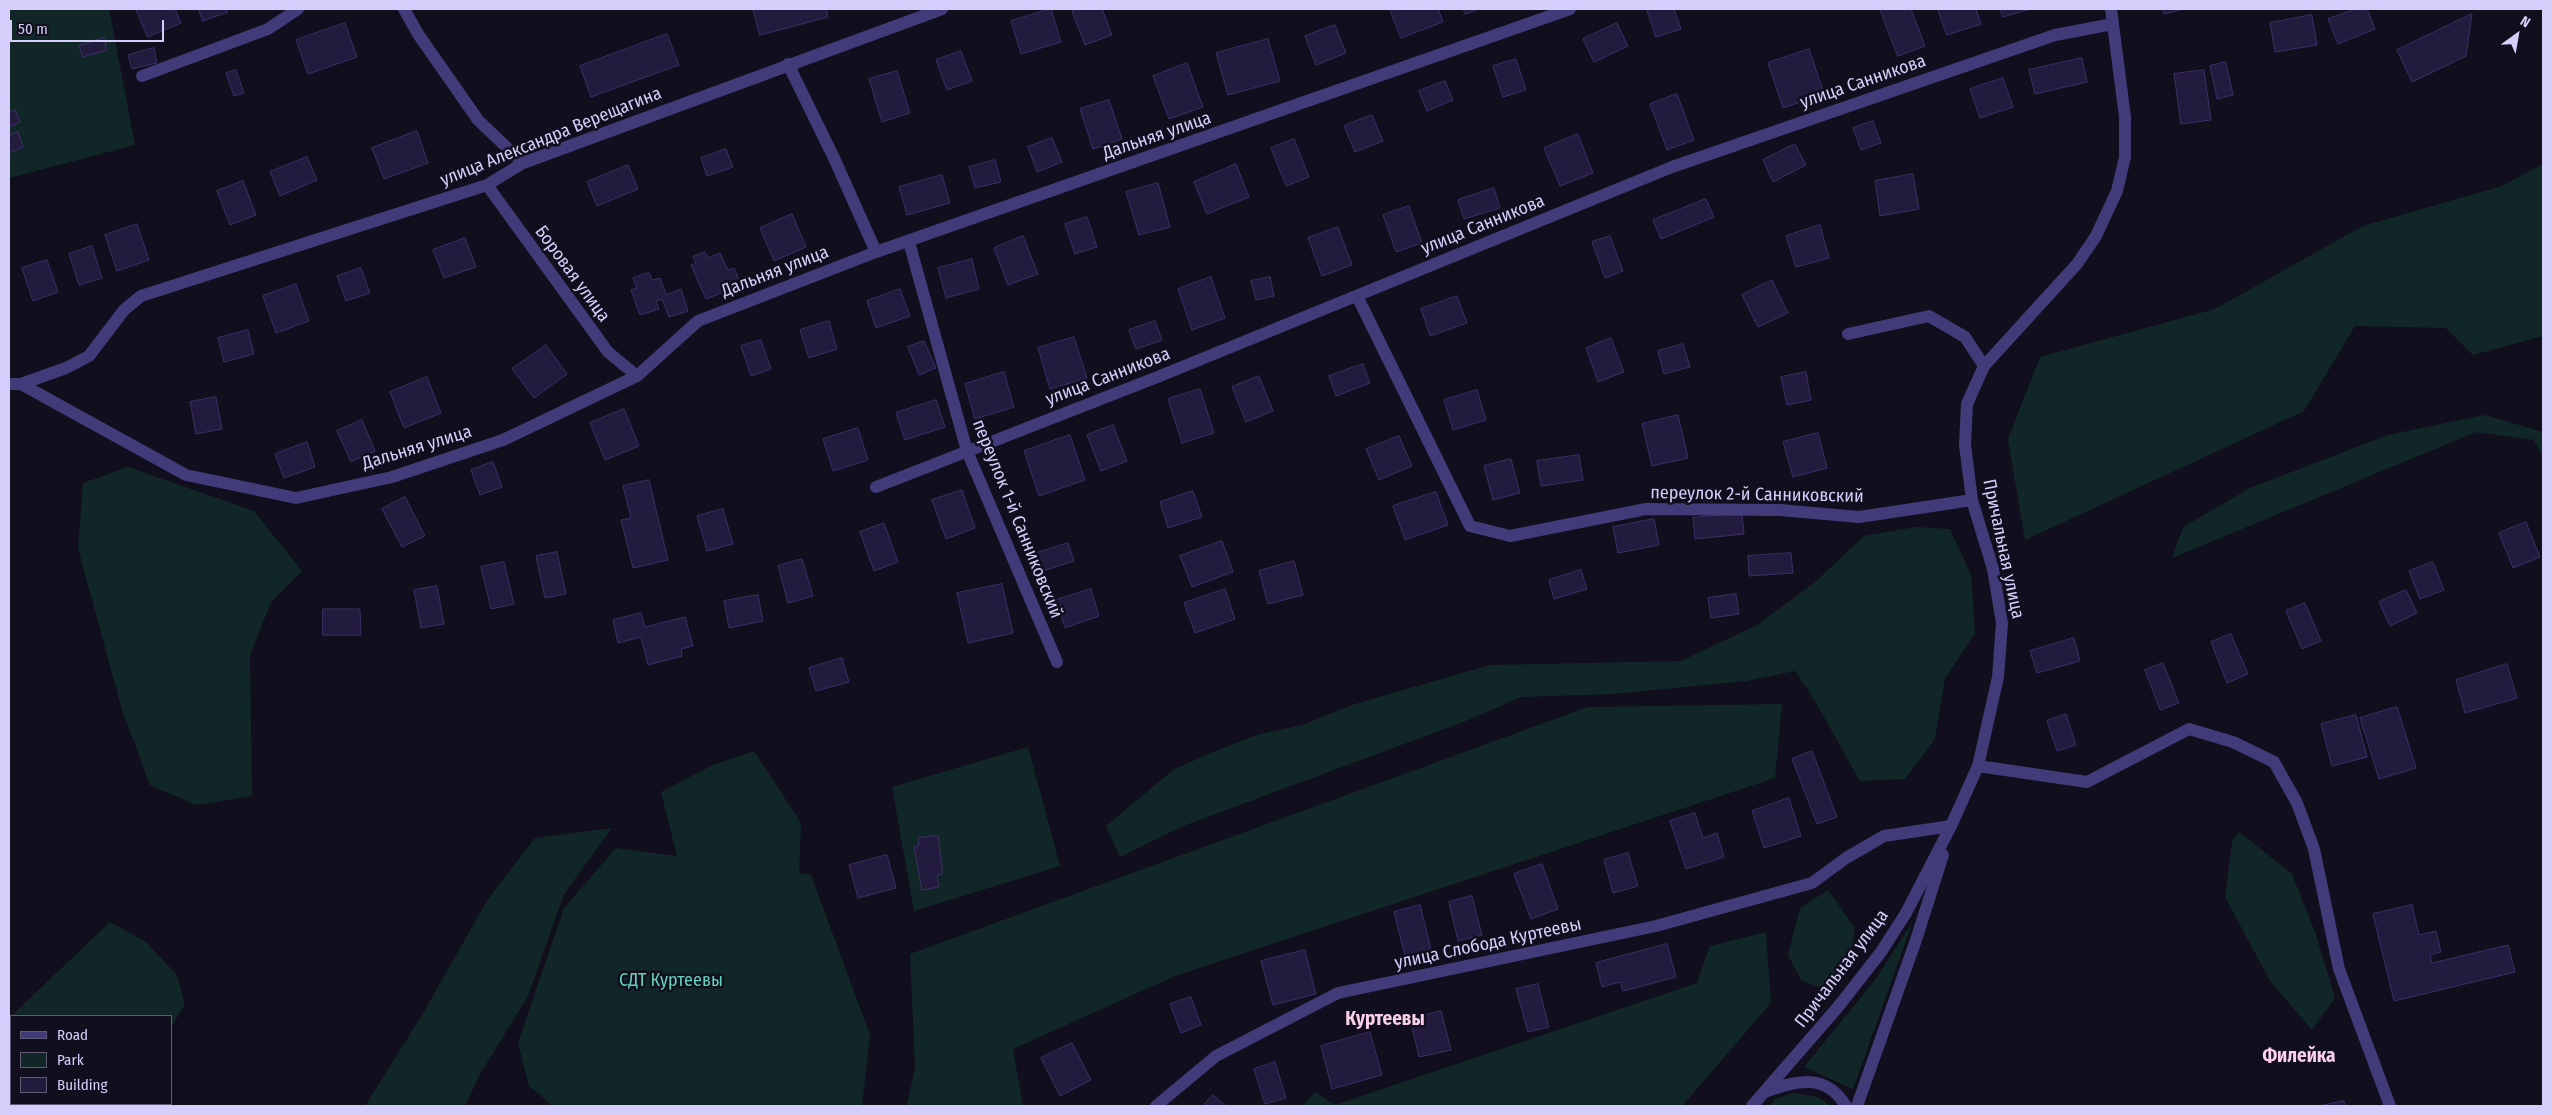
<!DOCTYPE html>
<html>
<head>
<meta charset="utf-8">
<style>
  body { margin:0 }
  #map { position:relative; width:2552px; height:1115px; overflow:hidden; background:#110e1d; font-family:"Fira Sans Condensed",sans-serif }
  canvas { display:block }
  .frame { position:absolute; inset:0; border:10px solid #d5cefb; pointer-events:none }
  .legend { position:absolute; left:10px; top:1015px; width:162px; height:90px; box-sizing:border-box; background:#110e1d; border:1px solid #5f5b76; margin:0; padding:6px 9px; list-style:none; font-size:15px; color:#d5cefb }
  .legend li { display:flex; align-items:center; gap:10px; height:25px }
  .legend b { width:25px; border:1px solid #5f5b76 }
  .north { position:absolute; left:2492px; top:10px; width:50px; height:50px; -webkit-text-stroke:4px #110e1d; paint-order:stroke; rotate:32deg; font-size:14px; font-weight:700; line-height:20px; text-align:center; color:#d5cefb }
  .north::after { content:''; display:block; margin:auto; width:18px; height:22px; background:#d5cefb; clip-path:polygon(50% 0,100% 100%,50% 72%,0 100%) }
  .scale { position:absolute; left:10px; top:20px; width:154px; height:22px; box-sizing:border-box; border:2px solid #d5cefb; border-top:0; padding-left:6px; font-size:15px; line-height:18px; white-space:nowrap; color:#d5cefb; -webkit-text-stroke:4px #110e1d; paint-order:stroke }
</style>
</head>
<body>
<div id="map">
<canvas width="2552" height="1115"></canvas>
<div class="frame"></div>
<ul class="legend">
<li><b style="height:6px;background:#413c79"></b>Road</li>
<li><b style="height:14px;background:#112727"></b>Park</li>
<li><b style="height:14px;background:#231b3d"></b>Building</li>
</ul>
<div class="north">N</div>
<div class="scale">50 m</div>
</div>
<script>
const g = document.querySelector('canvas').getContext('2d');
g.lineJoin = 'round';
function paint(path, color) {
  g.fillStyle = color;
  g.fill(path, 'evenodd');
}
function trace(path, color, width, dash) {
  g.strokeStyle = color;
  g.lineWidth = width;
  g.lineCap = dash ? 'butt' : 'round';
  g.setLineDash(dash || []);
  g.stroke(path);
}
function write(font, color, halo, rows, align = 'center') {
  g.font = font + ' "Fira Sans Condensed",sans-serif';
  g.lineWidth = 5;
  g.setLineDash([]);
  g.textBaseline = 'middle';
  g.strokeStyle = halo;
  g.fillStyle = color;
  for (const [text, x, y, turn = 0] of rows) {
    g.save();
    g.translate(x, y);
    g.rotate((+turn || 0) * Math.PI / 180);
    g.textAlign = isNaN(turn) ? turn : align;
    if (halo) g.strokeText(text, 0, 0);
    g.fillText(text, 0, 0);
    g.restore();
  }
}
paint(new Path2D(`
  M9 9H109L135 145 9 178Z
  M2543 164V336L2473 355 2446 328 2355 326 2304 411 2025 540 2008 439 2040 357 2215 309 2363 226 2502 186Z
  M2485 415 2543 432V458L2534 440 2476 432 2172 558 2183 527 2250 488 2388 435Z
  M128 467 254 511 302 571 271 602 250 655 252 796 196 805 150 785 122 710 78 548 83 483Z
  M1916 527 1950 529 1971 575 1975 633 1945 679 1935 739 1905 779 1860 781 1815 701 1795 671 1746 681 1613 694 1521 697 1466 721 1183 826 1120 857 1106 826 1173 770 1208 754 1256 735 1302 725 1355 704 1490 665 1681 661 1757 625 1813 584 1864 536Z
  M1782 704 1775 778 1175 976 1013 1049 1023 1106H907L915 1067 910 954 1588 707Z
  M1028 747 1060 866 914 911 892 787Z
  M754 751 801 823 799 873 811 875 870 1035 862 1106H553L529 1086 518 1043 564 908 616 848 677 856 661 792 713 765Z
  M612 828 564 894 528 996 480 1074 465 1106H365L422 1015 488 899 535 838Z
  M2239 832 2292 874 2315 932 2335 998 2312 1030 2270 981 2225 897 2232 842Z
  M1828 890 1855 928 1850 958 1821 988 1801 980 1788 955 1800 908Z
  M1913 921 1853 1089 1804 1067 1875 980Z
  M110 922 146 942 177 975 185 1004 171 1027V1016H11V1104H123L121 1106H9V1018Z
  M1766 932 1771 1003 1682 1106H1303L1315 1092 1335 1105 1697 983 1710 946Z
  M1793 1093 1818 1097 1831 1106H1770L1775 1099Z`), '#112727');
const building = new Path2D(`
  M136 9H175L181 23 148 37Z
  M199 9H226L228 12 203 21Z
  M753 9H826L828 17 760 35Z
  M1051 9 1061 42 1021 54 1011 21Z
  M1079 9H1102L1112 35 1085 45 1072 11Z
  M1390 9H1438L1443 22 1401 38Z
  M1463 9H1478L1466 14Z
  M1647 9H1674L1681 29 1656 37Z
  M1880 9H1911L1925 46 1898 56Z
  M1938 9H1976L1981 24 1947 35Z
  M2000 9H2030L2003 17Z
  M2163 9H2184L2164 14Z
  M2356 9H2367L2375 29 2338 44 2328 19Z
  M2472 14 2466 56 2412 82 2397 50Z
  M2312 15 2317 45 2275 52 2270 23Z
  M345 23 357 57 308 74 296 40Z
  M1617 23 1628 46 1594 62 1583 39Z
  M1335 25 1346 53 1316 65 1305 36Z
  M667 34 679 65 591 97 580 66Z
  M104 38 107 50 83 57 79 46Z
  M1268 39 1280 81 1228 95 1216 53Z
  M154 48 157 63 132 69 128 55Z
  M1809 49 1824 94 1783 108 1768 63Z
  M961 51 972 81 947 90 936 60Z
  M2082 58 2087 82 2035 94 2029 70Z
  M1516 59 1526 90 1503 97 1493 66Z
  M2226 62 2233 95 2217 99 2210 66Z
  M1187 63 1203 107 1169 119 1153 76Z
  M236 70 244 93 234 96 226 73Z
  M2204 70 2211 120 2181 124 2174 74Z
  M897 71 910 113 882 122 869 79Z
  M2003 78 2013 107 1980 118 1970 89Z
  M1445 81 1453 100 1427 111 1419 91Z
  M1677 94 1694 140 1667 150 1650 104Z
  M1109 100 1122 139 1093 149 1080 109Z
  M15 110 20 122 9 127V113Z
  M1372 115 1383 141 1355 152 1344 126Z
  M1873 121 1881 143 1861 150 1853 128Z
  M417 131 428 163 384 179 372 148Z
  M18 132 23 147 9 153V136Z
  M1578 134 1593 173 1560 186 1544 148Z
  M1052 138 1062 162 1037 172 1028 147Z
  M1294 139 1309 177 1286 186 1271 148Z
  M1795 144 1806 165 1773 182 1763 160Z
  M726 149 733 167 707 176 701 158Z
  M307 157 317 180 280 196 270 172Z
  M995 160 1001 182 975 188 969 167Z
  M1236 164 1249 197 1207 214 1194 182Z
  M628 165 638 189 597 206 587 182Z
  M1913 174 1919 209 1880 216 1875 181Z
  M942 175 950 203 907 215 899 187Z
  M243 181 256 215 230 225 217 191Z
  M1158 183 1170 227 1139 235 1126 192Z
  M1494 188 1500 208 1464 219 1458 200Z
  M1706 199 1714 217 1661 239 1653 220Z
  M1409 206 1422 243 1396 252 1383 215Z
  M792 214 806 247 774 261 760 228Z
  M1087 217 1097 247 1075 254 1065 224Z
  M137 224 149 260 117 271 105 235Z
  M1820 225 1829 258 1796 267 1786 236Z
  M1338 227 1352 265 1322 276 1308 238Z
  M1023 236 1038 274 1008 285 994 248Z
  M1610 236 1623 271 1605 278 1592 242Z
  M465 238 476 267 444 278 433 250Z
  M92 246 102 278 79 285 69 254Z
  M705 252 708 258 720 253 728 270 734 268 741 285 706 299 691 265 696 263 693 257Z
  M972 259 979 289 946 298 938 268Z
  M47 260 58 292 33 301 22 268Z
  M361 268 370 293 346 301 337 276Z
  M649 273 652 280 660 278 666 295 681 289 688 311 669 317 662 299 656 301 659 309 640 315 631 290 637 288 633 278Z
  M1211 277 1225 318 1192 330 1178 289Z
  M1270 277 1274 296 1256 300 1251 281Z
  M1772 280 1788 313 1758 327 1742 295Z
  M296 284 309 321 276 333 263 296Z
  M900 289 910 316 876 328 867 301Z
  M1457 296 1467 323 1430 336 1421 309Z
  M829 321 837 349 809 358 800 330Z
  M1155 321 1162 340 1136 349 1129 330Z
  M248 330 254 354 224 362 218 338Z
  M1074 337 1087 378 1050 389 1038 348Z
  M1611 338 1624 372 1598 382 1586 348Z
  M761 340 771 369 751 376 741 346Z
  M924 341 936 368 919 375 908 347Z
  M1683 344 1690 367 1664 374 1658 351Z
  M546 345 567 374 534 398 512 369Z
  M1363 364 1370 383 1336 396 1329 376Z
  M1004 372 1014 407 975 419 965 384Z
  M1806 372 1811 400 1787 405 1781 377Z
  M1259 376 1273 411 1246 422 1232 387Z
  M427 377 441 413 404 428 390 392Z
  M1200 389 1214 433 1182 443 1168 399Z
  M1477 390 1486 420 1453 430 1444 400Z
  M216 397 222 429 196 434 190 402Z
  M936 400 945 427 905 440 896 413Z
  M624 409 639 446 605 460 590 423Z
  M1678 415 1688 458 1652 466 1642 424Z
  M362 420 375 451 351 462 337 431Z
  M1113 425 1127 461 1101 471 1087 435Z
  M858 428 868 460 833 471 823 439Z
  M1818 433 1827 468 1793 477 1783 442Z
  M1070 435 1085 480 1039 496 1024 451Z
  M1399 436 1412 466 1379 480 1366 449Z
  M307 442 315 467 284 478 275 454Z
  M1579 455 1583 480 1541 486 1537 461Z
  M1511 459 1520 493 1493 500 1484 466Z
  M493 462 502 487 480 495 471 470Z
  M649 480 668 560 633 568 621 520 631 518 623 486Z
  M962 490 975 528 946 539 932 500Z
  M1193 491 1202 517 1168 528 1160 502Z
  M1436 492 1448 525 1405 540 1393 506Z
  M405 497 425 536 402 547 382 509Z
  M723 509 733 544 707 551 697 516Z
  M1742 513 1744 534 1695 539 1693 518Z
  M1654 519 1659 545 1618 553 1613 527Z
  M2526 522 2540 557 2513 568 2499 533Z
  M884 523 898 562 874 571 860 532Z
  M1222 541 1233 572 1192 587 1180 556Z
  M1068 543 1074 561 1040 572 1034 554Z
  M557 552 566 594 545 598 536 556Z
  M1791 553 1793 573 1749 576 1748 556Z
  M802 559 813 596 788 603 778 566Z
  M1294 561 1303 595 1268 604 1259 571Z
  M504 562 514 604 491 609 481 567Z
  M2433 562 2444 590 2420 599 2409 571Z
  M1581 570 1587 589 1554 599 1549 580Z
  M1002 584 1013 633 968 643 957 593Z
  M437 586 444 624 421 628 414 590Z
  M1091 589 1099 616 1065 628 1056 600Z
  M1225 589 1235 619 1195 633 1184 603Z
  M2406 590 2417 613 2390 626 2379 602Z
  M1736 594 1739 614 1711 618 1708 598Z
  M758 595 763 621 729 628 724 601Z
  M2305 603 2321 641 2302 649 2286 611Z
  M323 609H360L361 635H323Z
  M641 613 645 627 685 617 693 646 681 649 682 656 648 665 641 637 618 643 613 620Z
  M2231 634 2248 674 2227 683 2211 642Z
  M2074 638 2080 661 2037 673 2030 651Z
  M842 658 849 682 816 691 809 668Z
  M2163 663 2179 703 2160 710 2145 670Z
  M2507 664 2517 698 2465 713 2456 680Z
  M2397 707 2416 768 2379 779 2360 718Z
  M2066 714 2076 745 2057 751 2047 721Z
  M2356 715 2367 757 2332 766 2321 724Z
  M1812 751 1837 817 1817 824 1792 759Z
  M1789 798 1801 836 1764 848 1752 811Z
  M1695 813 1703 838 1717 833 1724 857 1686 869 1670 821Z
  M938 836 942 867V874L937 875 939 887 922 890 914 847 919 846 918 838Z
  M1628 853 1638 886 1613 893 1604 860Z
  M887 855 896 888 858 898 849 865Z
  M1542 864 1558 909 1531 919 1514 874Z
  M1472 896 1482 935 1458 941 1449 902Z
  M1420 905 1431 950 1405 956 1394 912Z
  M2412 905 2419 935 2436 931 2441 952 2430 955 2432 963 2508 945 2515 972 2394 1001 2373 914Z
  M1667 944 1676 977 1623 991 1620 982 1602 987 1596 963Z
  M1305 950 1316 994 1273 1005 1261 961Z
  M1538 984 1549 1027 1528 1032 1516 989Z
  M1191 997 1201 1025 1181 1033 1170 1004Z
  M1441 1011 1451 1050 1419 1057 1410 1019Z
  M1370 1032 1382 1075 1332 1089 1321 1046Z
  M1072 1043 1091 1080 1060 1096 1041 1058Z
  M1275 1062 1286 1098 1265 1104 1254 1069Z
  M1213 1095 1226 1106H1203Z
  M2344 1101 2345 1106H2319Z`);
paint(building, '#231b3d');
trace(building, '#3c2f67', 1);
trace(new Path2D(`
  M404 9 418 34 478 120 523 163
  M788 64 834 158 876 252
  M142 76 268 29 298 9
  M487 185 608 352 637 376
  M909 242 967 451 1057 662
  M1357 296 1470 526 1510 536 1646 509 1780 510 1859 517 1972 500
  M1848 334 1929 316 1965 337 1984 366
  M9 384H21L66 368 89 356 124 310 141 296 487 185 523 163 942 9
  M21 384 186 475 296 498 392 477 503 440 637 376 698 321 876 252 1570 9
  M876 487 1160 376 1672 167 2055 35 2113 24
  M1978 766 2087 782 2189 729 2233 742 2274 762 2297 803 2314 849 2339 969 2390 1106
  M1765 1092C1797 1080 1826 1073 1846 1106
  M1156 1106 1216 1056 1338 993 1656 926 1812 883 1846 858 1884 836 1951 826
  M1752 1106 1838 1007 1881 952 1906 913 1951 826 1978 766 1998 677 2002 623 1993 569 1972 500 1965 445 1967 404 1984 366 2077 264 2096 236 2117 191 2125 157V117L2111 9
  M1857 1106 1916 940 1943 855`), '#413c79', 12);
write('18px', '#d5cefb', '#110e1d', [
  ["улица Санникова",1863,82,-19],
  ["Дальняя улица",1157,136,-19],
  ["улица Александра Верещагина",551,137,-22],
  ["улица Санникова",1483,225,-22],
  ["Дальняя улица",775,272,-21],
  ["Боровая улица",572,274,54],
  ["улица Санникова",1108,377,-21],
  ["Дальняя улица",417,448,-17],
  ["переулок 2-й Санниковский",1757,495,1],
  ["переулок 1-й Санниковский",1017,519,68],
  ["Причальная улица",2003,549,78],
  ["улица Слобода Куртеевы",1488,944,-12],
  ["Причальная улица",1842,969,-53]
]);
write('18px', '#61d4bb', '#110e1d', [
  ["СДТ Куртеевы",671,981]
]);
write('bold 19px', '#fbd0ea', '#110e1d', [
  ["Куртеевы",1385,1020],
  ["Филейка",2299,1057]
]);
</script>
</body>
</html>
